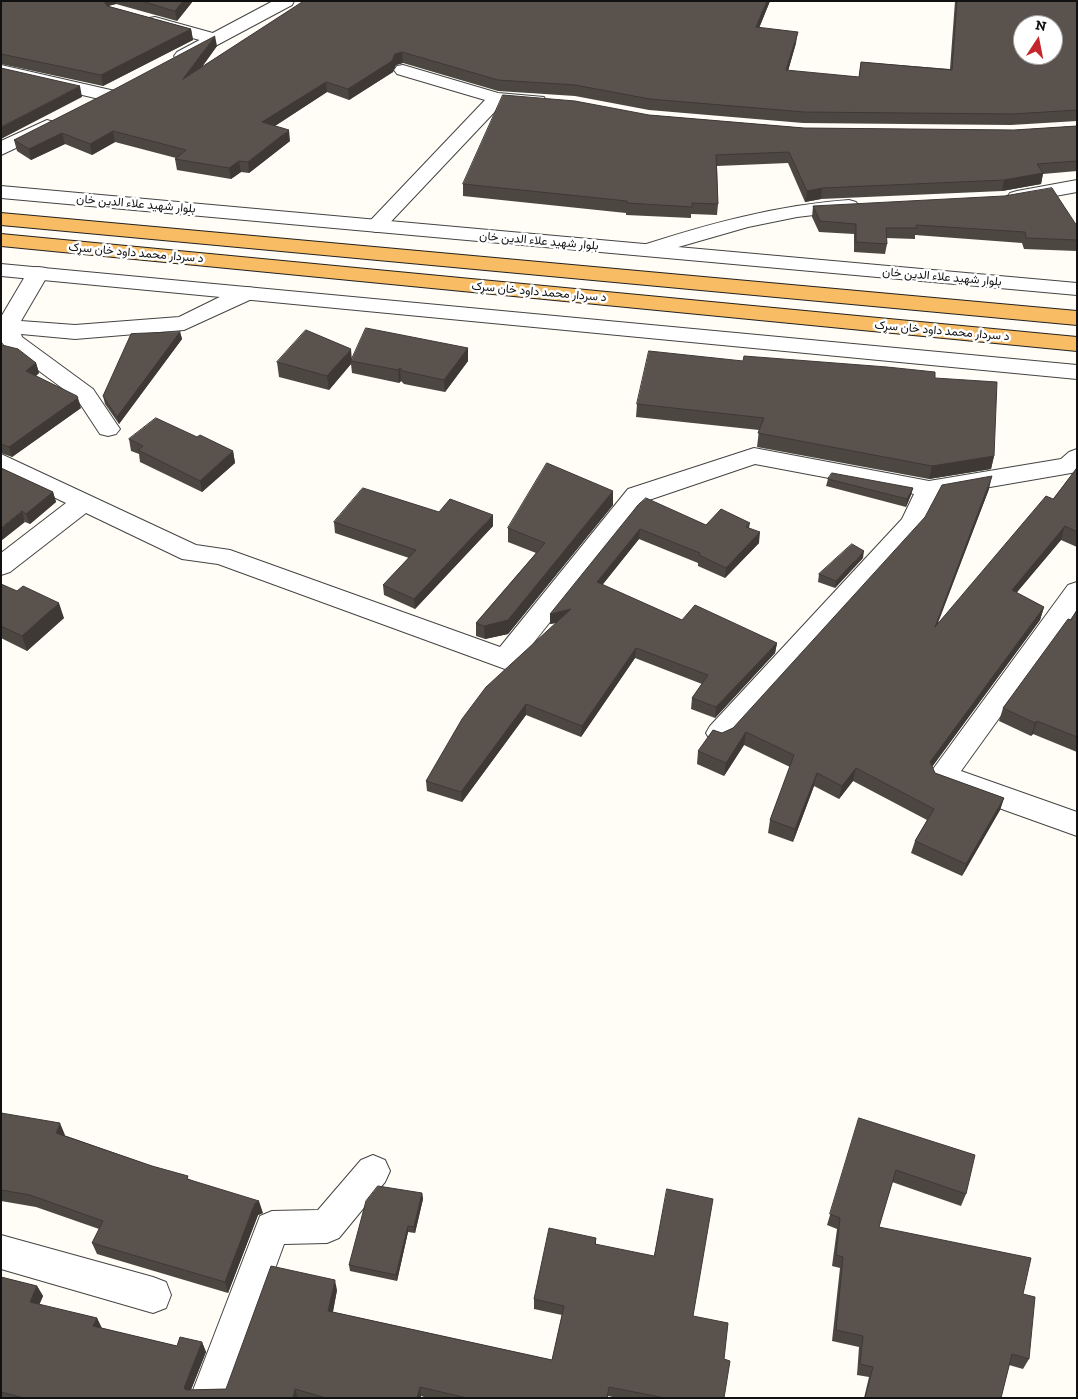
<!DOCTYPE html>
<html>
<head>
<meta charset="utf-8">
<style>
  body { margin:0 }
  #map { position:relative; width:1078px; height:1399px; overflow:hidden; background:#fffdf5; font-family:"Zilla Slab",serif }
  canvas { display:block }
  .frame { position:absolute; inset:0; border:2px solid #111; pointer-events:none }
  .north { position:absolute; left:1013px; top:15px; width:50px; height:50px; box-sizing:border-box; background:#fff; border:1px solid #a0a0a0; border-radius:50%; rotate:11deg; font-size:14px; font-weight:700; line-height:20px; text-align:center; color:#111 }
  .north::after { content:''; display:block; margin:auto; width:18px; height:22px; background:#c4262e; clip-path:polygon(50% 0,100% 100%,50% 72%,0 100%) }
</style>
</head>
<body>
<div id="map">
<canvas width="1078" height="1399"></canvas>
<div class="frame"></div>
<div class="north">N</div>
</div>
<script>
const g = document.querySelector('canvas').getContext('2d');
g.lineJoin = 'round';
function trace(path, color, width, dash) {
  g.strokeStyle = color;
  g.lineWidth = width;
  g.lineCap = dash ? 'butt' : 'round';
  g.setLineDash(dash || []);
  g.stroke(path);
}
function paint(path, color) {
  g.fillStyle = color;
  g.fill(path, 'evenodd');
}
function write(font, color, halo, rows, align = 'center') {
  g.font = font + ' "Zilla Slab",Vazirmatn,serif';
  g.lineWidth = 5;
  g.setLineDash([]);
  g.textBaseline = 'middle';
  g.strokeStyle = halo;
  g.fillStyle = color;
  for (const [text, x, y, turn = 0] of rows) {
    g.save();
    g.translate(x, y);
    g.rotate((+turn || 0) * Math.PI / 180);
    g.textAlign = isNaN(turn) ? turn : align;
    if (halo) g.strokeText(text, 0, 0);
    g.fillText(text, 0, 0);
    g.restore();
  }
}
const minor = new Path2D(`
  M155 17 220 35 223 39 220 43 214 44 149 26 146 22 149 18Z
  M1 65 115 91 117 95 115 99 108 101 1 76Z
  M403 65 498 93 544 97 546 101 544 105 537 107 502 104 383 230 376 232 369 230 366 226 369 222 485 100 397 74 394 70 397 66Z
  M1077 180V192L1017 203 1010 201 1007 197 1010 193 1017 191Z
  M849 200 856 202 859 206 856 210 797 217 748 227 647 256 640 254 637 250 640 246C708 224 777 205 849 200Z
  M38 267 46 268 49 273 21 321 75 325 179 317 238 288 246 287 254 288 257 293 254 298 184 330 75 339 21 334 22 337 93 389 120 429 116 434 108 436 100 434 77 399 4 345 1 341V317L30 268Z
  M754 448 929 481 1061 459 1069 452 1077 449V472L938 496 921 529 730 740 720 744 710 740 706 733 710 726 902 519 914 494 755 464 646 501 515 666 505 669 218 564 182 559 86 513 10 572 1 575V553L66 503 1 472V454L196 545 230 550 500 647 628 489Z
  M1077 582V610L961 771 1077 812V836L932 784 928 776 1068 585Z
  M373 1155 385 1160 390 1171 385 1182 339 1238 327 1243 284 1244 228 1398H190L260 1216 272 1211 318 1210 361 1160Z
  M1 1235 153 1277 166 1282 171 1295 166 1308 153 1313 1 1269Z`);
const tertiary = new Path2D(`
  M273 1H294L292 5 189 60 183 61 177 60 174 56 177 52Z
  M47 120 54 122 57 126 54 130 1 155V141Z
  M1 186 1077 283V295L1 198Z
  M1 264 1077 365V379L1 276Z`);
const trunk = new Path2D(`
  M1 213 1077 311V325L1 225Z
  M1 234 1077 337V351L1 246Z`);
trace(minor, '#444', 2);
trace(tertiary, '#444', 2);
trace(trunk, '#222', 2);
paint(minor, '#fff');
paint(tertiary, '#fff');
paint(trunk, '#f7bc64');
paint(new Path2D(`
  M1 1H193L177 21 116 4 108 6 191 29 193 40 103 86 1 64Z
  M304 1H770L759 28 796 43 788 71 859 77 861 62 950 69 955 1H1077V121L1011 125 803 123 649 110 575 96 498 91 403 63 396 65 393 72 349 100 327 92 275 126 290 141 249 173 241 172 231 179 177 170 175 159 176 158 115 142 92 155 65 144 31 160 17 151 14 140 217 46 202 67Z
  M649 115 804 128 1014 130 1077 126V171L1043 174 1041 184 1002 191 821 199 805 202 788 163 717 166 718 204 717 215 691 214V218L626 215V213L463 196V184Z
  M813 206 1077 226V251L1024 249 1022 243 915 235V239L886 238 887 244 885 254 854 252V234L819 232 812 217Z
  M180 332 182 339 119 424 105 404 103 396Z
  M1 346 36 363 39 373 36 376 81 408 12 457 1 453Z
  M468 348V361L445 392 404 384 401 381 399 383 352 373 351 364 329 390 279 377 277 362 352 359Z
  M743 361 935 378 994 456 991 469 929 479 757 447 759 430 636 417 637 404Z
  M197 437 233 451 235 463 202 492 140 462 139 454 131 451 129 439Z
  M1 468 53 492 56 502 30 524 25 522Z
  M1077 468V547L1061 540 1016 593 1044 607 1040 620 932 767 935 773 1004 798 1000 810 962 876 911 853 915 841 927 820 853 781 839 799 814 786 793 842 768 833 770 820 790 767 744 745 724 776 697 764 698 751 722 733 733 728 989 489 938 623 1053 499Z
  M828 479 913 488 911 495 906 507 826 486Z
  M613 505 508 634 485 639 476 636V623L536 553 508 542V528Z
  M638 505 706 525 750 523 749 528 759 543 725 578 698 566V563L639 539 602 585 682 620 777 643 775 653 715 718 691 709 692 698 702 684 635 658 581 737 526 715 462 802 427 791 426 781 556 623 550 624Z
  M439 512 493 526 415 609 384 595 383 585 409 558 335 533 334 522Z
  M863 558 835 588 818 582 819 574Z
  M1 584 64 618 27 651 1 638Z
  M1077 610V752L1033 734 1031 736 999 721 1003 708 1071 620Z
  M1 1113 189 1179 263 1213 258 1215 228 1293 97 1254 92 1243 99 1229 36 1207 1 1201Z
  M859 1118 966 1194 961 1206 892 1182 879 1227 1023 1294 1029 1359 1023 1369 1009 1365 1001 1398H864L869 1377 857 1375 859 1347 832 1341 840 1268 832 1266 837 1229 827 1225Z
  M422 1193 423 1199 415 1233 408 1232 397 1281 350 1271 349 1265Z
  M596 1238V1244L693 1316 724 1359V1398H617L608 1396V1398H427L421 1396V1398H1V1277L37 1286 43 1296 39 1305 97 1318 101 1328 177 1346 202 1342 206 1352 191 1390 226 1389 337 1290 333 1312 552 1360 562 1315 534 1309V1299Z`), '#4d4742');
paint(new Path2D(`
  M103 1H116V4L108 6 105 11Z
  M183 1H193L177 21 175 11Z
  M767 1H770L755 38 756 27Z
  M191 29 193 40 103 86 101 75Z
  M798 32 796 43 785 81 786 70Z
  M215 36 217 46 185 90 183 79Z
  M402 52 403 63 396 65 393 72 349 100 348 89 395 54Z
  M326 82 327 92 264 133 262 122Z
  M80 86 82 97 1 139V127Z
  M289 130 290 141 249 173 248 162Z
  M113 131 115 142 92 155 90 144Z
  M62 133 65 144 31 160 29 149Z
  M239 161 241 172 231 179 229 168Z
  M1043 173 1041 184 1002 191 1004 180Z
  M822 188 821 199 805 202 807 191Z
  M180 332 182 339 119 424 117 417Z
  M468 348V361L445 392 444 380Z
  M351 349 352 361H351V364L329 390 327 376Z
  M36 363 39 373 29 381 26 371Z
  M400 368 401 381 399 383 398 370Z
  M78 398 81 408 12 457 9 447Z
  M233 451 235 463 202 492 200 481Z
  M994 456 991 469 929 479 932 466Z
  M992 476 989 489 931 640 935 627Z
  M913 488 911 495 906 507 907 499Z
  M613 491V505L508 634 485 639 484 626Z
  M53 492 56 502 30 524 26 514Z
  M22 511 25 522 1 541V528Z
  M493 515V526L415 609 414 599Z
  M1065 526 1061 540 1008 603 1012 590Z
  M640 529 639 539 596 593 597 582Z
  M760 532 759 543 725 578 726 568Z
  M864 551 863 558 835 588 836 581Z
  M59 603 64 618 27 651 22 636Z
  M1044 607 1040 620 926 775 930 762Z
  M571 609V620L550 624V614Z
  M777 643 775 653 715 718 716 707Z
  M636 648 635 658 581 737 582 726Z
  M526 704V715L462 802 461 792Z
  M1037 721 1033 734 1031 736 1035 723Z
  M746 732 744 745 724 776 726 763Z
  M856 768 853 781 839 799 842 786Z
  M817 773 814 786 793 842 795 829Z
  M1004 798 1000 810 962 876 966 864Z
  M60 1123 65 1135 61 1145 56 1133Z
  M422 1193 423 1199 415 1233 414 1227Z
  M259 1201 263 1213 258 1215 228 1293 225 1282 255 1203Z
  M408 1226V1232L397 1281 396 1275Z
  M335 1280 337 1290 331 1321 328 1311Z
  M37 1286 43 1296 36 1312 30 1302Z
  M97 1318 102 1328 93 1326Z
  M202 1342 206 1352 188 1397 184 1388Z
  M420 1387 421 1398H417Z
  M295 1389 298 1398H293Z`), '#3f3936');
const building = new Path2D(`
  M1 1H104L107 6 191 29 101 75 1 54Z
  M142 1H183L175 11Z
  M304 1H767L756 27 798 32 786 70 859 77 861 62 952 70 957 1H1077V110L1013 114 804 112 650 99 575 85 498 80 402 52 395 54 392 61 348 89 326 82 262 122 289 130 248 162 239 161 229 168 175 159 186 150 113 131 90 144 62 133 29 149 14 140 113 90 215 36 183 79ZM1023 25H1053V55H1023Z
  M1 68 80 86 1 127Z
  M503 95 575 101 649 115 804 128 1014 130 1077 126V161L1037 164 1043 173 1004 180 822 188 807 191 789 152 716 155 718 204 692 203V207L627 203V201L463 184Z
  M1052 188 1077 226V240L1026 238 1025 232 916 225 917 228H886L887 244 856 242V224L820 221 813 206 1004 196Z
  M366 328 468 348 444 380 403 371 400 368 398 370 351 361Z
  M306 330 351 349 327 376 277 362Z
  M180 332 117 417 103 396 131 334Z
  M2 345 18 349 36 363 26 371 77 396 78 398 9 447 1 444V346Z
  M649 351 743 361 744 356 887 367 935 372V378L997 382 994 456 932 466 758 433 764 418 637 404Z
  M156 418 197 437 200 435 233 451 200 481 138 450 143 446 129 439Z
  M547 463 613 491 508 620 484 626 476 623 545 543 508 528Z
  M1 468 53 492 26 514 22 511 1 528Z
  M1077 468V532L1065 526 1012 590 1044 607 930 762 935 773 1004 798 966 864 915 841 934 809 856 768 842 786 817 773 795 829 770 820 794 755 746 732 726 763 698 751 713 730 722 733 733 728 925 517 942 485 992 476 935 627 1046 496 1053 499Z
  M832 473 913 488 907 499 828 479Z
  M363 488 439 512 450 499 493 515 414 599 383 585 416 550 334 522Z
  M646 498 706 525 721 509 750 523 746 527 760 532 726 568 699 555 700 553 640 529 597 582 682 620 695 605 777 643 716 707 692 698 708 675 636 648 582 726 526 704 461 792 426 781 462 719 486 687 571 609 550 614 638 505Z
  M852 544 864 551 836 581 819 574Z
  M1 584 17 591 23 586 59 603 22 636 1 626Z
  M1077 610V737L1037 721 1035 723 1003 708 1068 619 1071 620Z
  M1 1113 60 1123 56 1133 152 1166 188 1176 187 1179 259 1201 255 1203 225 1282 92 1243 103 1221 30 1195 1 1190Z
  M859 1118 975 1155 966 1194 896 1170 879 1227 1031 1258 1023 1294 1035 1297 1029 1359 1012 1354 1001 1398H865L873 1367 860 1364 863 1336 836 1330 843 1257 836 1255 840 1218 830 1214Z
  M378 1186 422 1193 414 1227 408 1226 396 1275 349 1265 366 1201Z
  M667 1189 713 1199 693 1316 728 1323 724 1359 730 1361 724 1398H665L609 1387 607 1398H467L420 1387 417 1398H326L295 1389 293 1398H24L1 1392V1277L37 1286 30 1302 97 1318 93 1326 177 1346 180 1337 202 1342 184 1388 186 1390 226 1389 271 1266 335 1280 328 1311 552 1360 564 1306 534 1299 549 1228 596 1238 595 1244 654 1256Z`);
paint(building, '#5a524d');
trace(building, '#3f3936', 1);
write('12px', '#111', '#fff', [
  ["بلوار شهید علاء الدین خان",136,204,5],
  ["بلوار شهید علاء الدین خان",539,241,5],
  ["د سردار محمد داود خان سړک",136,253,5],
  ["بلوار شهید علاء الدین خان",942,277,5],
  ["د سردار محمد داود خان سړک",539,292,5],
  ["د سردار محمد داود خان سړک",942,331,5]
]);
</script>
</body>
</html>
